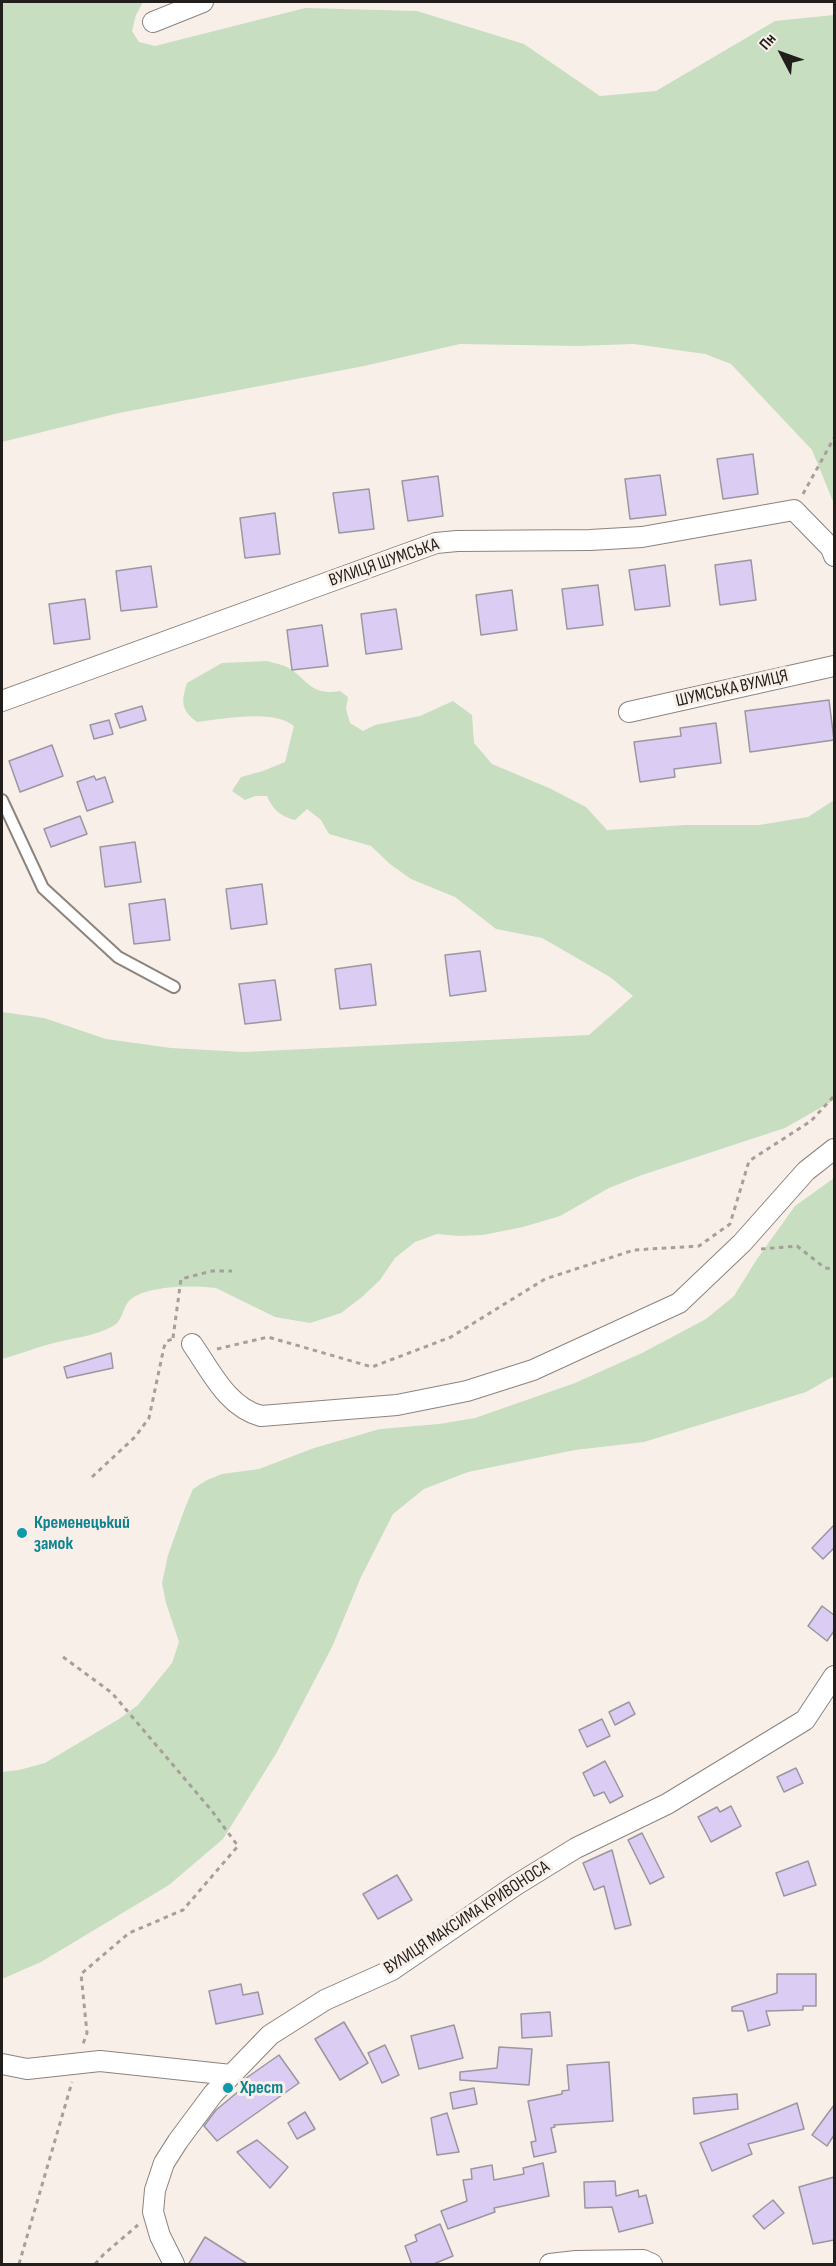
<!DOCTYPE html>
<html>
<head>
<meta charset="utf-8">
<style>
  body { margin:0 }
  #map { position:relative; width:836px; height:2266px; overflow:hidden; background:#f9efe9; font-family:"Sofia Sans Condensed",sans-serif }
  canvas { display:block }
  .frame { position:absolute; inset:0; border:3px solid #211e1c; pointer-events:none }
  .north { position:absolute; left:752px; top:24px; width:60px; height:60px; -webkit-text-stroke:4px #f9efe9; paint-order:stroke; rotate:311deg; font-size:16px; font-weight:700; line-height:24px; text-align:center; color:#211e1c }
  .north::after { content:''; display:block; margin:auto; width:21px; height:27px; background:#211e1c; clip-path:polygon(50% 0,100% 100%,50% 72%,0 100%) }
</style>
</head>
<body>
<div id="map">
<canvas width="836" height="2266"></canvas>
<div class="frame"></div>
<div class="north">Пн</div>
</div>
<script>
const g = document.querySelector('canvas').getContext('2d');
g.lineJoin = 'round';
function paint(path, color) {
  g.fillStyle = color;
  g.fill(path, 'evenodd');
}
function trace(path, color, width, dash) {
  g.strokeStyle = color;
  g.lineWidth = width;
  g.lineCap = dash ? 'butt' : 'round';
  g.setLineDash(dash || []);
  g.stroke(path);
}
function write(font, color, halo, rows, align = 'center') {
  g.font = font + ' "Sofia Sans Condensed",sans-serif';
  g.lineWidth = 6;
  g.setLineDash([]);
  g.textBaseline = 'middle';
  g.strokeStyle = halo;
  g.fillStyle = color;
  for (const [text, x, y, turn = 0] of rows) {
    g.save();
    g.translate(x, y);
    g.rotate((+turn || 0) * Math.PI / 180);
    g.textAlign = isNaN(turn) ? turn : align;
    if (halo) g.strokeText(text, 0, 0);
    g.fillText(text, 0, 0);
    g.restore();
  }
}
paint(new Path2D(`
  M2 2H143L136 15 132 31 139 42 155 46 305 8 417 11 524 44 600 96 656 91 775 21 834 15V504L812 450 731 364 705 354 634 344 577 346 460 344 364 366 119 413 2 442Z
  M267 661C273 663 280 664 285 666 306 676 309 697 340 691L348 697 346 709 350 723 363 731 375 725 420 716 453 701 472 715 474 743 492 764 549 788 586 807 607 830 685 825H759L808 817 834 800V1100L785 1128 642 1175 609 1188 560 1216 523 1227 483 1235 458 1236 437 1234 415 1242 395 1258 380 1280 362 1297 341 1313 310 1323 275 1317 216 1288C196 1285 146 1285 130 1300 122 1308 123 1321 113 1326 94 1337 70 1338 50 1344 34 1348 18 1355 2 1359V1012L44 1018 106 1039 171 1048 244 1052 589 1035 633 996 610 977 542 938 496 929 455 897 411 879 390 864 371 846 329 834 321 820 307 809 295 820C280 816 273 810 267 796H255L245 800 232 791 241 777 263 771 285 762 294 726C272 709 225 719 197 722 181 710 181 702 187 683L222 663Z
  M834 1178V1376L806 1392 644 1442 575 1450 468 1472 424 1489 393 1514 361 1577 332 1647 277 1752 223 1839 169 1885 41 1962 2 1979V1772L19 1770 45 1763 119 1719 138 1705 172 1663 179 1642 166 1603 162 1583 168 1555 185 1508 193 1489 207 1480 222 1474 259 1469 314 1448 380 1429 439 1424 475 1418 575 1383 642 1353 706 1319 734 1296 757 1259 795 1206Z`), '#c7dec0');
const building = new Path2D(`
  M753 454 758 494 723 499 717 459Z
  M660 475 666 515 630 519 625 479Z
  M438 476 443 516 408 521 402 481Z
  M369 489 374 529 339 533 333 493Z
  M275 513 280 554 245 558 240 518Z
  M751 560 756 600 720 605 715 565Z
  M665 565 670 606 635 610 629 570Z
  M151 566 157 607 121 611 116 571Z
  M598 585 603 625 567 629 562 589Z
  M512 590 517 630 481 635 476 595Z
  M85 599 90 639 54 644 49 604Z
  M396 609 402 649 366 654 361 614Z
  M322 625 328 666 292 670 287 630Z
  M829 700 834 740 750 752 745 711Z
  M142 706 146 720 120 728 115 714Z
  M109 720 113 734 94 739 90 725Z
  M716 723 721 763 674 769 675 777 640 782 634 742 681 736 680 728Z
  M52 745 63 776 20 792 9 761Z
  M94 776 96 780 105 777 113 802 87 811 77 782Z
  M80 816 87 834 51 847 44 829Z
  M135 842 141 882 105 887 100 847Z
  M262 884 267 924 231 929 226 889Z
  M165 899 170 940 134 944 129 904Z
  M480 951 486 991 450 996 445 955Z
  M371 964 376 1005 340 1009 335 969Z
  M275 980 281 1020 245 1024 239 984Z
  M111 1353 113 1368 67 1378 64 1367Z
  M834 1525V1548L823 1559 812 1548Z
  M822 1606 834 1615V1631L827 1641 808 1626Z
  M629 1702 635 1714 615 1725 609 1712Z
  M602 1719 610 1736 587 1747 579 1730Z
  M605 1761 623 1796 610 1803 604 1792 594 1796 583 1773Z
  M796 1768 803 1783 784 1792 777 1777Z
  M731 1806 741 1826 711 1842 698 1817 717 1807 720 1812Z
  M642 1833 664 1877 650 1884 628 1840Z
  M612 1850 631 1925 615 1929 604 1886 594 1890 583 1863Z
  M808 1861 816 1885 784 1896 776 1873Z
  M397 1875 412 1900 378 1919 363 1894Z
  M777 1974H816V2006H803V2010L766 2011 770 2025 748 2031 743 2011H732V2007L777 1993Z
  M241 1984 243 1995 258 1992 263 2014 216 2024 209 1991Z
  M550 2012 552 2036 522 2038 521 2014Z
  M344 2022 368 2063 340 2080 315 2039Z
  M454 2025 463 2058 419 2069 411 2036Z
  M385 2045 399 2075 382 2083 368 2053Z
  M499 2047 532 2049 529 2085 460 2080V2072L497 2068Z
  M279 2055 299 2083 217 2141 204 2126 216 2110 245 2086 242 2081Z
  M609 2062 613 2121 554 2125 555 2127 551 2128 556 2152 534 2157 531 2142 536 2141 528 2101 562 2094V2091L569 2090 567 2065Z
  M474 2088 477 2104 453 2109 450 2093Z
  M737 2094 738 2109 694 2114 693 2098Z
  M797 2103 804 2129 748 2144 752 2154 712 2171 700 2143Z
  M834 2105V2135L827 2146 812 2135Z
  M305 2112 315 2129 297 2139 288 2123Z
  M447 2113 459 2152 437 2155 431 2118Z
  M257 2140 288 2167 270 2188 237 2152Z
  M543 2163 549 2196 494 2208 495 2212 448 2229 441 2211 467 2201 463 2180 472 2179 471 2169 492 2165 494 2180 524 2174 523 2168Z
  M834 2177V2240L813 2244 799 2187Z
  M615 2181 616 2196 638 2190 639 2197 646 2195 653 2223 619 2232 612 2207 585 2208 584 2182Z
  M773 2200 784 2213 764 2229 753 2216Z
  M440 2224 453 2256 431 2265H412L405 2246 417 2241 415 2235Z
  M205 2237 249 2265H188Z`);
paint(building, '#dbccf3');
trace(building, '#9a979f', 1.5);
const lane = new Path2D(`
  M2 800 43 888 118 957 174 987`);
const street = new Path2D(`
  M153 22 203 2
  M2 701 436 543 457 541 590 540 642 537 794 510 831 548 834 556
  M629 712 834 666
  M192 1344C211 1371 227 1407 261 1416L397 1405 467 1391 533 1370 679 1303 742 1243 806 1171 834 1149
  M2 2064 27 2069 100 2061 231 2075
  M174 2264 160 2236 153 2212 155 2190 164 2163 178 2141 213 2094 270 2035 325 2000 392 1970 516 1885 576 1848 667 1804 805 1720 834 1676
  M550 2264 576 2261 643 2260 652 2264`);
trace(lane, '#8c837d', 14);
trace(street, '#8c837d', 22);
trace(new Path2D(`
  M803 494 834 438
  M761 1249 797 1246 825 1268 834 1269
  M173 1338 181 1279 212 1271H232
  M217 1349 268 1337 372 1367 451 1337 545 1279 634 1250 699 1246 730 1224 749 1161 811 1121 834 1096
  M92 1477 135 1437 149 1418 164 1347 167 1341 176 1338
  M63 1657 112 1693 212 1811 238 1846 183 1910 129 1933 81 1974 87 2033 83 2044
  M19 2264 72 2082
  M95 2264 104 2254 138 2225`), '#a69f9b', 3, [4.5, 4.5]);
trace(lane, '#fff', 10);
trace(street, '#fff', 20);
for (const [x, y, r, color] of [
  [22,1533,6,"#0f9aa8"],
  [228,2088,6,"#0f9aa8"]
]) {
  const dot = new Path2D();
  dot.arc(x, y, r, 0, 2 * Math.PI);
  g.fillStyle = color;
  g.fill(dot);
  trace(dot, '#f9efe9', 2);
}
write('18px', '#211e1c', '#f9efe9', [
  ["ВУЛИЦЯ ШУМСЬКА",384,563,-19],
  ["ШУМСЬКА ВУЛИЦЯ",732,689,-13],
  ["ВУЛИЦЯ МАКСИМА КРИВОНОСА",467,1918,-33]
]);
write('bold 18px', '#0d838f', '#f9efe9', [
  ["Кременецький",34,1523],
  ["замок",34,1544],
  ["Хрест",240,2088]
], 'left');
</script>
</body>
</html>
